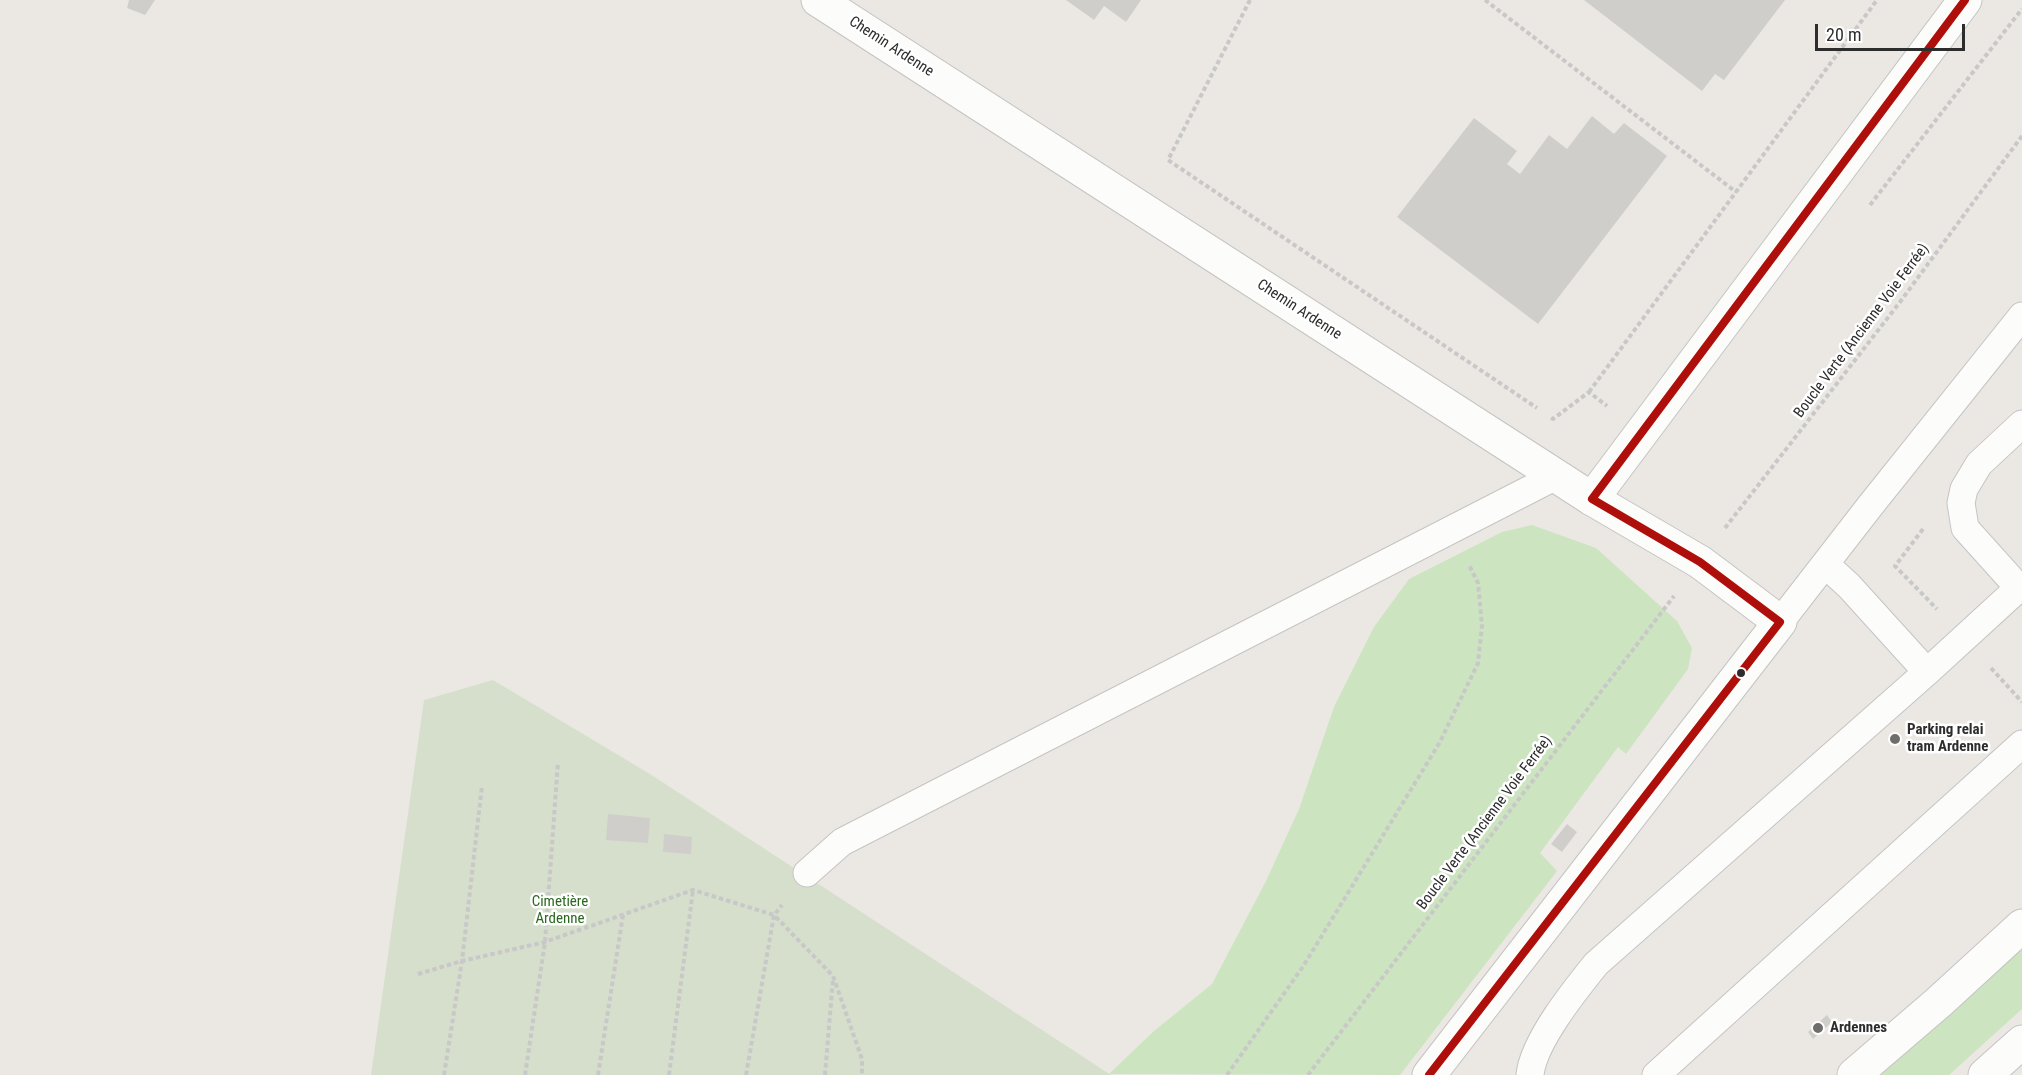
<!DOCTYPE html>
<html>
<head>
<meta charset="utf-8">
<style>
  body { margin:0 }
  #map { position:relative; width:2022px; height:1075px; overflow:hidden; background:#ebe8e4; font-family:"Roboto Condensed",sans-serif }
  canvas { display:block }
  .scale { position:absolute; left:1815px; top:24px; width:150px; height:27px; box-sizing:border-box; border:3px solid #2d2d2d; border-top:0; padding-left:8px; font-size:18px; line-height:21px; white-space:nowrap; color:#2d2d2d; -webkit-text-stroke:4px #fff; paint-order:stroke }
</style>
</head>
<body>
<div id="map">
<canvas width="2022" height="1075"></canvas>
<div class="scale">20 m</div>
</div>
<script>
const g = document.querySelector('canvas').getContext('2d');
g.lineJoin = 'round';
function paint(path, color) {
  g.fillStyle = color;
  g.fill(path, 'evenodd');
}
function trace(path, color, width, dash) {
  g.strokeStyle = color;
  g.lineWidth = width;
  g.lineCap = dash ? 'butt' : 'round';
  g.setLineDash(dash || []);
  g.stroke(path);
}
function write(font, color, halo, rows, align = 'center') {
  g.font = font + ' "Roboto Condensed",sans-serif';
  g.lineWidth = 5;
  g.setLineDash([]);
  g.textBaseline = 'middle';
  g.strokeStyle = halo;
  g.fillStyle = color;
  for (const [text, x, y, turn = 0] of rows) {
    g.save();
    g.translate(x, y);
    g.rotate((+turn || 0) * Math.PI / 180);
    g.textAlign = isNaN(turn) ? turn : align;
    if (halo) g.strokeText(text, 0, 0);
    g.fillText(text, 0, 0);
    g.restore();
  }
}
paint(new Path2D(`
  M1532 525 1596 548 1677 621 1692 648 1688 669 1626 754 1618 747 1540 853 1557 871 1400 1075 1109 1074 1154 1031 1212 984 1266 881 1299 809 1334 707 1374 627 1409 579 1502 532Z
  M2022 939V1009L1949 1075H1871Z`), '#cce4bf');
paint(new Path2D(`
  M493 680 650 774 1111 1075H371L424 700Z`), '#d6dfcc');
paint(new Path2D(`
  M129 0H155L145 15 127 8Z
  M1066 0H1141L1126 22 1104 6 1094 20Z
  M1584 0H1785L1724 80 1715 74 1702 91Z
  M1592 116 1614 134 1624 123 1667 156 1538 324 1397 217 1474 118 1517 151 1507 164 1520 174 1549 135 1567 149Z
  M608 814 650 818 648 843 606 840Z
  M1567 824 1577 832 1562 852 1551 844Z
  M664 834 692 837 691 854 663 852Z
  M1827 1015 1832 1022 1813 1039 1808 1032Z`), '#d0cecb');
const service = new Path2D(`
  M1825 564 1849 586 1927 672
  M2019 588 1965 528 1961 503 1964 489 1979 464 2022 424
  M1780 622 1870 506 2022 316
  M807 873 842 842 1556 476
  M1530 1075C1533 1042 1575 990 1596 964L1927 672 2022 585
  M1656 1075 2022 744`);
const minor = new Path2D(`
  M1592 499 1965 0`);
const tertiary = new Path2D(`
  M818 0 1592 499 1700 562 1780 622 1429 1075`);
const secondary = new Path2D(`
  M1854 1075 1939 1002 2022 926
  M1985 1075 2022 1042`);
trace(service, '#c5c4c4', 29);
trace(minor, '#c5c4c4', 35);
trace(tertiary, '#c5c4c4', 35);
trace(secondary, '#c5c4c4', 35);
trace(new Path2D(`
  M1250 0 1168 160 1537 408
  M1485 0 1736 192
  M1870 205 2022 9
  M1589 392 1877 0
  M1551 418 1553 419 1589 392 1607 406
  M1725 528 1900 302 2022 136
  M1923 529 1895 566 1937 609
  M1991 668 2022 702
  M418 974 462 961 545 942 693 890 774 915 782 905
  M444 1075 462 961 482 786
  M525 1075 545 942 558 762
  M598 1075 623 915
  M669 1075 693 890
  M746 1075 774 915 833 976 862 1059V1075
  M825 1075 833 979
  M1227 1075 1304 965 1440 742 1478 663 1482 626 1478 583 1469 565
  M1308 1075 1674 596`), '#c8c8c8', 4, [4.5, 3]);
trace(service, '#fcfcfb', 27);
trace(minor, '#fcfcfb', 33);
trace(tertiary, '#fcfcfb', 33);
trace(secondary, '#fcfcfb', 33);
trace(new Path2D(`
  M1592 499 1965 0
  M1592 499 1700 562 1780 622
  M1429 1075 1780 622`), '#ae0f0a', 8);
for (const [x, y, r, color] of [
  [1741,673,5,"#2d2d2d"],
  [1895,739,6,"#706e6d"],
  [1818,1028,6,"#706e6d"]
]) {
  const dot = new Path2D();
  dot.arc(x, y, r, 0, 2 * Math.PI);
  g.fillStyle = color;
  g.fill(dot);
  trace(dot, '#fff', 2);
}
write('15px', '#2d2d2d', '#fff', [
  ["Chemin Ardenne",891,47,33],
  ["Chemin Ardenne",1299,310,33],
  ["Boucle Verte (Ancienne Voie Ferrée)",1862,331,-53],
  ["Boucle Verte (Ancienne Voie Ferrée)",1485,823,-53]
]);
write('bold 15px', '#2d2d2d', '#fff', [
  ["Parking relai",1907,730],
  ["tram Ardenne",1907,747],
  ["Ardennes",1830,1028]
], 'left');
write('15px', '#2a681f', '#fff', [
  ["Cimetière",560,902],
  ["Ardenne",560,919]
]);
</script>
</body>
</html>
